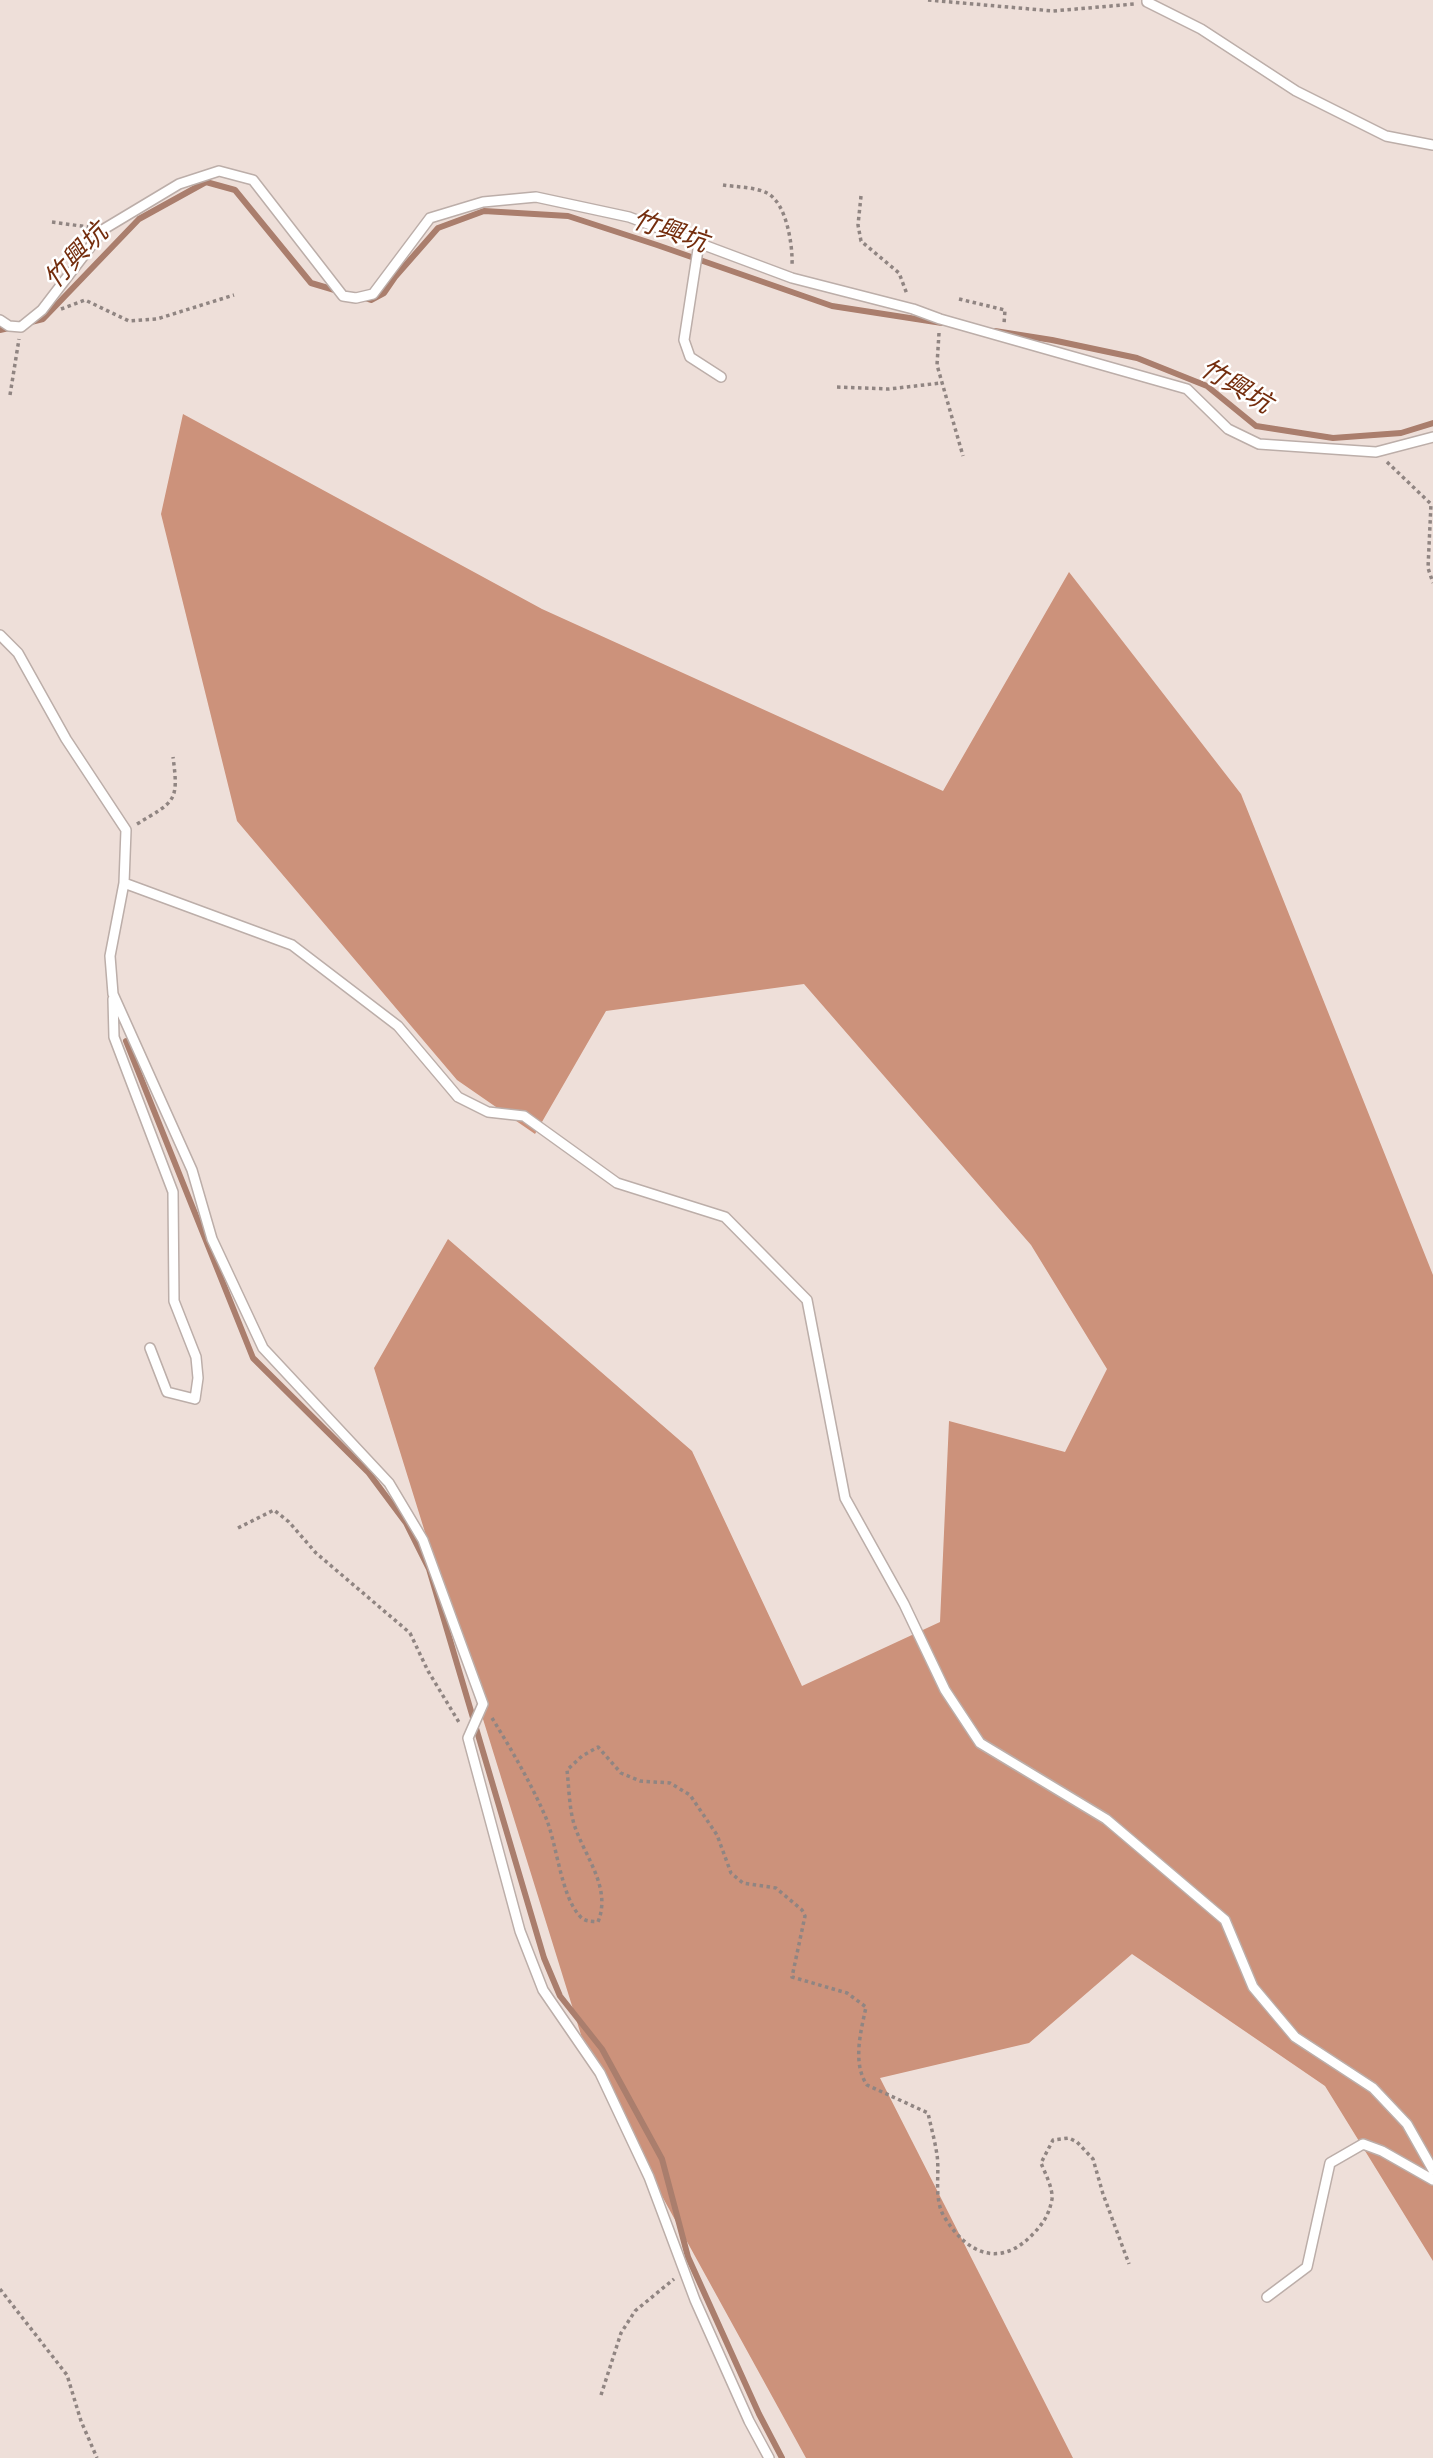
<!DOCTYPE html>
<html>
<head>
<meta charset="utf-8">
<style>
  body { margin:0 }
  canvas { display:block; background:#eedfd9 }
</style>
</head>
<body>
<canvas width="1433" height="2458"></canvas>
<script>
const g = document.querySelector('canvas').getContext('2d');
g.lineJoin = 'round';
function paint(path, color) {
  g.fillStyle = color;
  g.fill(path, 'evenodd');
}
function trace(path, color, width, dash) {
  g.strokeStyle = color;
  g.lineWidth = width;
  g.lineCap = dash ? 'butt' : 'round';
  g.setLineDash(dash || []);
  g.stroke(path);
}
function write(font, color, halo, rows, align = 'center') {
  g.font = font + ' Lato,"Noto Sans TC",sans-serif';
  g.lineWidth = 5;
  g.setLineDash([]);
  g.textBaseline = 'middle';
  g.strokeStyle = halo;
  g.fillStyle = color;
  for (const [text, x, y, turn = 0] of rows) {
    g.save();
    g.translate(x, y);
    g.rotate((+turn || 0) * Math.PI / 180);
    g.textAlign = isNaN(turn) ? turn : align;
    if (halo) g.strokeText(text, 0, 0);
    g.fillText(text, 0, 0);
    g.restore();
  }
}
paint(new Path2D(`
  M183 414 542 609 943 791 1069 572 1241 794 1433 1275V2261L1325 2086 1132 1954 1029 2043 880 2078 1073 2458H806L591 2067 374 1368 448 1239 692 1451 802 1686 940 1622 949 1421 1065 1452 1107 1369 1031 1245 804 984 606 1011 535 1134 457 1080 237 821 161 514Z`), '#cc927b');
trace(new Path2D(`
  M362 297 371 300 384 293 395 277 438 228 484 211 568 216 657 245 832 306 942 323
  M27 323 43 319 139 219 206 182 235 190 311 283 338 291
  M0 330 13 327
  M995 331 1052 340 1137 358 1207 386 1256 426 1333 438 1401 433 1433 423
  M126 1041 253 1358 368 1472 406 1523 429 1569 544 1958 560 1996 602 2049 662 2159 688 2257 759 2414 782 2458`), '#aa7e6d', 6);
const service = new Path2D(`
  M1147 0V2L1201 29 1296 91 1386 136 1433 145
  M699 243 684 340 690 357 721 377
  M0 320 9 326 21 327 42 310 104 229 179 184 219 171 253 180 343 296 356 298 373 294 430 218 483 202 536 197 629 217 792 278 913 309 940 319 1187 389 1228 429 1259 444 1376 452 1433 437
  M0 635 18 653 66 739 126 830 124 883 110 956 113 994 192 1170 212 1239 263 1348 389 1483 423 1540 483 1704 468 1738 520 1931 543 1990 600 2073 649 2177 695 2300 749 2421 769 2458
  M124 883 292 945 398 1026 458 1097 488 1112 524 1116 617 1183 725 1217 807 1300 845 1498 904 1604 945 1690 980 1743 1106 1819 1225 1920 1253 1987 1295 2037 1373 2088 1407 2124 1433 2170
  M113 999 114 1037 173 1192 174 1301 196 1357 198 1378 195 1399 167 1392 150 1348
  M1267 2297 1307 2267 1330 2163 1363 2144 1382 2151 1433 2180`);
trace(service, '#bcaea9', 12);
trace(new Path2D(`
  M928 0 1053 11 1134 4
  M723 185C736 187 755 187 767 193 787 203 793 247 792 266
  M861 196 858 225 861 241 899 273 907 294
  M52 222 88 227
  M959 299 1005 310 1004 324
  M61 309 85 300 129 321 157 319 234 295
  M939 333 937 365 963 456
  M837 387 889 389 941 383
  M10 395 19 339
  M1387 462 1431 504 1428 568 1433 583
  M137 824C175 801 179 802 173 757
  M238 1528 274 1510 289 1522 316 1553 410 1633 428 1671 460 1724
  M492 1718C511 1749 531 1783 546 1818 557 1845 561 1895 579 1915 584 1922 590 1921 598 1922 612 1887 584 1856 574 1824 569 1807 569 1787 567 1770L582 1756 598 1747 621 1773 640 1781 670 1783 690 1795 717 1835 731 1873 743 1883 776 1888 802 1910 805 1916 792 1977 847 1993 866 2007C861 2031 852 2063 867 2085L928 2113C931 2127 935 2141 937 2155 940 2175 933 2200 945 2218 967 2254 1000 2268 1032 2235 1043 2224 1049 2215 1052 2199 1053 2188 1045 2173 1041 2163L1053 2140 1069 2138 1077 2142 1093 2159 1103 2194 1129 2264
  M0 2289 67 2375 81 2421 97 2458
  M601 2395 621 2333 635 2311 674 2279`), '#908582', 3.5, [3.5, 3.5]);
trace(service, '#fff', 9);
write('italic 26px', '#742d0d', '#fff', [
  ["竹興坑",670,231,19],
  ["竹興坑",76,256,-46],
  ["竹興坑",1236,386,31]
]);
</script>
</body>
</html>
